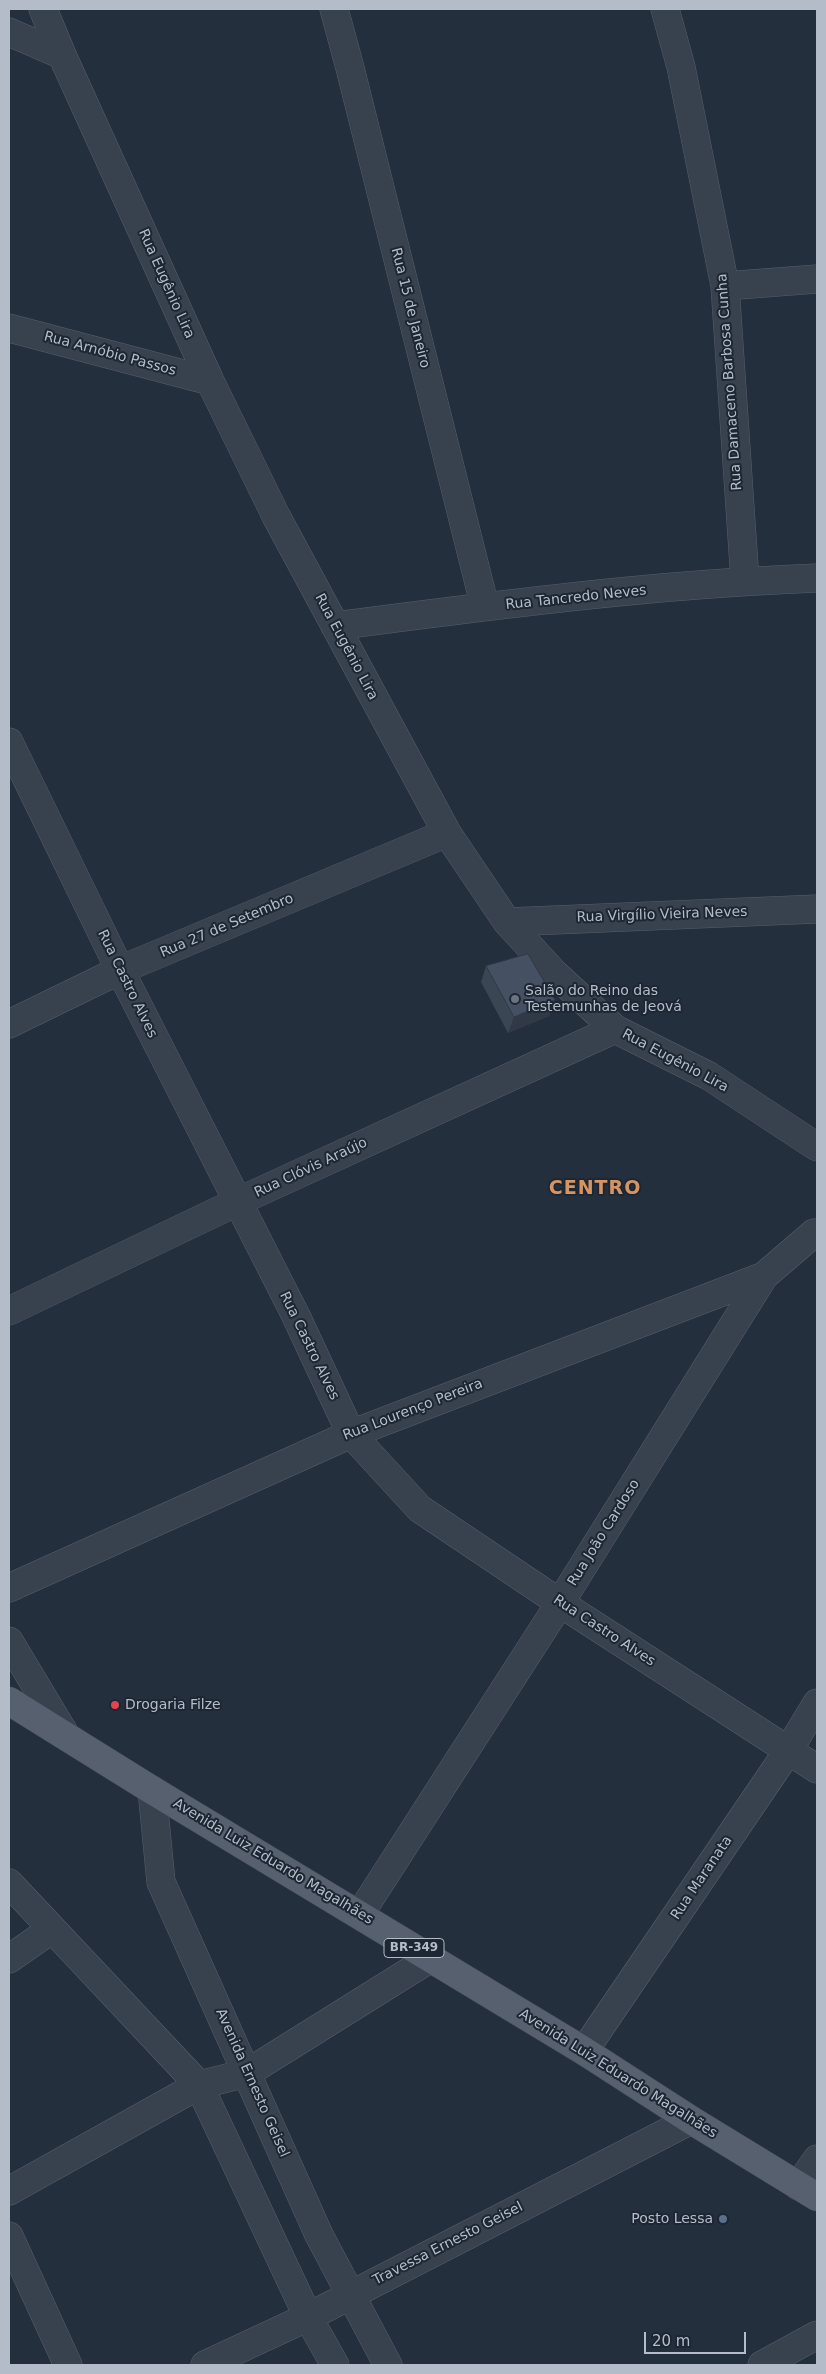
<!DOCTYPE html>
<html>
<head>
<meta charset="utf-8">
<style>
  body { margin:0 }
  #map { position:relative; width:826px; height:2374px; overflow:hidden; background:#242f3e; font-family:"DejaVu Sans",sans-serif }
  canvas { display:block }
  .frame { position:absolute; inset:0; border:10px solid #b4bcc9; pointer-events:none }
  .scale { position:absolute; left:644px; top:2332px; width:102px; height:22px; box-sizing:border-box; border:2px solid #b4bcc9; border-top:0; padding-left:6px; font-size:15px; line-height:18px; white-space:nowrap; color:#b4bcc9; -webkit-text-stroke:4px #1d2633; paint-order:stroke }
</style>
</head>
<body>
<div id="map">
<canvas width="826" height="2374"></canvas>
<div class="frame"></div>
<div class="scale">20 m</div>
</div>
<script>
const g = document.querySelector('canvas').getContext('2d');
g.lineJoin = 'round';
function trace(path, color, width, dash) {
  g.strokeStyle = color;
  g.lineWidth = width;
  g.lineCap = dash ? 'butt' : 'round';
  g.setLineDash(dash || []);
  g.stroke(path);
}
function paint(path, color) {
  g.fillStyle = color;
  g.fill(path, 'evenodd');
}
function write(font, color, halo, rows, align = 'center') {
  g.font = font + ' "DejaVu Sans",sans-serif';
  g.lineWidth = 4;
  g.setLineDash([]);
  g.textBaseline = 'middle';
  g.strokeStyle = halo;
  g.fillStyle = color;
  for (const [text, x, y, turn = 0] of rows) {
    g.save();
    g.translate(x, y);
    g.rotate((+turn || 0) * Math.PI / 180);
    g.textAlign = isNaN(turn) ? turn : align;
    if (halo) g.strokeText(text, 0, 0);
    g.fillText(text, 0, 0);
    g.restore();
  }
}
const minor = new Path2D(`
  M43 9 62 55 210 381 276 516 447 833 507 922 555 974 615 1029 709 1076 817 1147
  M334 9 350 68 485 607
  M665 9 681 67 725 286 745 581
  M9 32 62 55
  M725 286 817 279
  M9 328 210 381
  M335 626C495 605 656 584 817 578
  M9 742 120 970 296 1316 351 1434 420 1509 560 1603 817 1769
  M507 922 817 909
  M9 1024 120 970 447 833
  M9 1311 237 1202 615 1029
  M9 1588 351 1434 764 1276 814 1233
  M9 1641 66 1736
  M152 1790 161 1882 319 2235 388 2365
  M9 1883 199 2085 308 2317 335 2365
  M360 1914 560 1603 764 1276
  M9 1959 52 1929
  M584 2051 788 1751 817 1703
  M798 2186 817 2159
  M9 2191 199 2085 247 2073 431 1958
  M9 2236 68 2365
  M205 2365 308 2317 691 2120
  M762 2365 817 2335`);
const major = new Path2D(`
  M9 1701 152 1790 584 2051 691 2120 817 2197`);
trace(minor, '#565f6c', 29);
trace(major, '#414a57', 29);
trace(minor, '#38414e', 28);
trace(major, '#56606e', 28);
paint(new Path2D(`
  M486 966 555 1000 549 1016 508 1033 481 982Z`), '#3b4654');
paint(new Path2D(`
  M555 1000 549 1016 508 1033 514 1017Z`), '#303945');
const building = new Path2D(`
  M528 954 555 1000 514 1017 486 966Z`);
paint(building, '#455162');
trace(building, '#303945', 1);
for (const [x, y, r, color] of [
  [515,999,5,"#6b7280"],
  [115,1705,5,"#e0444e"],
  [723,2219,5,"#5c6f8a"]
]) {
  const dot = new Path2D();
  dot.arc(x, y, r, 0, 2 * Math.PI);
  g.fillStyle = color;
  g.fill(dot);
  trace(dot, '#1d2633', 2);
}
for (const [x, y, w] of [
  [414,1948,60]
]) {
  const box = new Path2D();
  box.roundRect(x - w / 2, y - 9.5, w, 19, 4);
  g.fillStyle = '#1d2633';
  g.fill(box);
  trace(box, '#b4bcc9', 1);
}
write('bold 12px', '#b4bcc9', null, [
  ["BR-349",414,1948]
]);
write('14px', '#b4bcc9', '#1d2633', [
  ["Rua Eugênio Lira",166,284,66],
  ["Rua 15 de Janeiro",410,308,76],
  ["Rua Arnóbio Passos",110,354,15],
  ["Rua Damaceno Barbosa Cunha",730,382,-94],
  ["Rua Tancredo Neves",576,598,-6],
  ["Rua Eugênio Lira",346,647,62],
  ["Rua Virgílio Vieira Neves",662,915,-2],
  ["Rua 27 de Setembro",227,926,-23],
  ["Rua Castro Alves",127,984,64],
  ["Rua Eugênio Lira",675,1061,28],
  ["Rua Clóvis Araújo",311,1168,-25],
  ["Rua Castro Alves",309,1346,64],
  ["Rua Lourenço Pereira",413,1410,-21],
  ["Rua João Cardoso",604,1533,-58],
  ["Rua Castro Alves",604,1631,33],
  ["Avenida Luiz Eduardo Magalhães",273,1862,31],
  ["Rua Maranata",702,1878,-56],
  ["Avenida Luiz Eduardo Magalhães",618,2074,32],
  ["Avenida Ernesto Geisel",252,2083,66],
  ["Travessa Ernesto Geisel",448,2244,-27]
]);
write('14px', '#b4bcc9', '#1d2633', [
  ["Salão do Reino das",525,991],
  ["Testemunhas de Jeová",525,1007],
  ["Drogaria Filze",125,1705],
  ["Posto Lessa",713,2219,"right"]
], 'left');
g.letterSpacing = '1px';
write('bold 19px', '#d59563', '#1d2633', [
  ["CENTRO",595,1189]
]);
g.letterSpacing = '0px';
</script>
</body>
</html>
